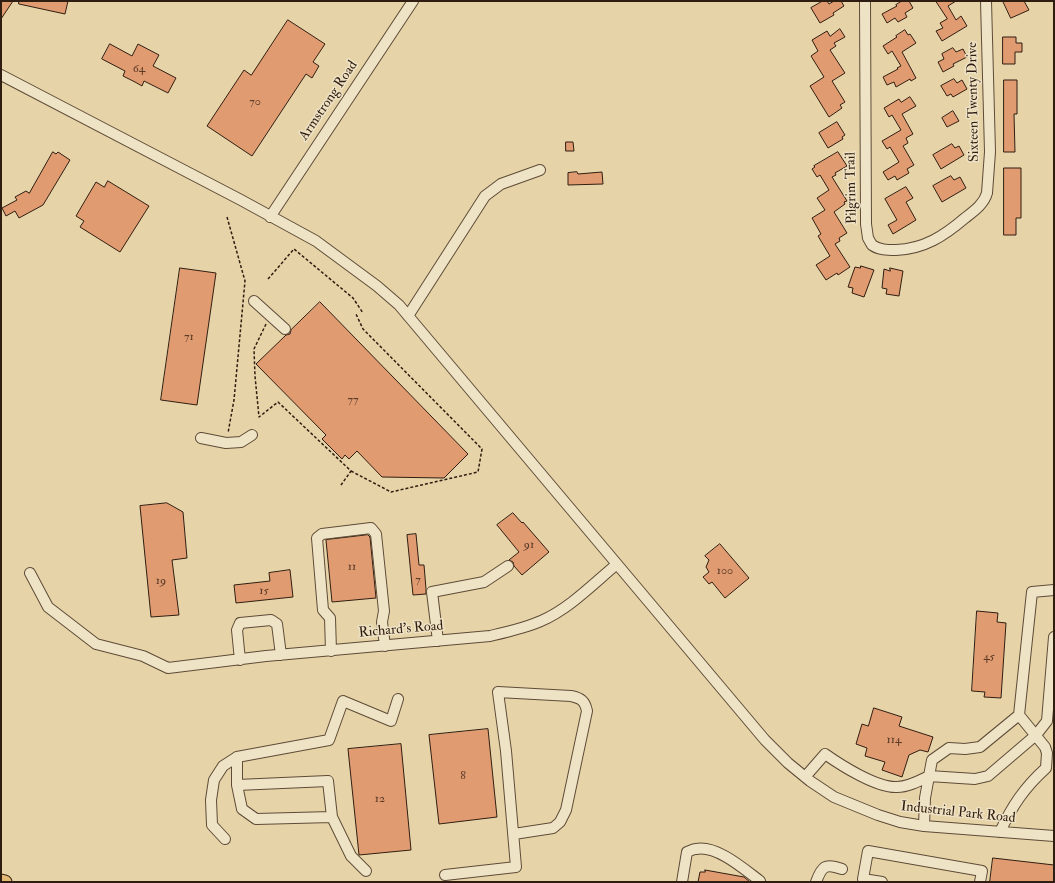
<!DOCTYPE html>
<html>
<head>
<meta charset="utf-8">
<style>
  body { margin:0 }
  #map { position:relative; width:1055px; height:883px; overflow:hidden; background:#e6d4a8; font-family:"IM FELL Double Pica",serif }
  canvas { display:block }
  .frame { position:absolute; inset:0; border:2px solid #301d11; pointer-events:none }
</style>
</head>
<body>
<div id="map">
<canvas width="1055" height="883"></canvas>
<div class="frame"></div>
</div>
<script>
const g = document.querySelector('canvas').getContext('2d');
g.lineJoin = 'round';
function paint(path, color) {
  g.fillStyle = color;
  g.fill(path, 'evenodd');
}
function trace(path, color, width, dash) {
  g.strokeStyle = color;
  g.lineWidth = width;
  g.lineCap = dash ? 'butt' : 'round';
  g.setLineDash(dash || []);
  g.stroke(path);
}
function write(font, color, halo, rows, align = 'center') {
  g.font = font + ' "IM FELL Double Pica",serif';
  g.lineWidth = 3;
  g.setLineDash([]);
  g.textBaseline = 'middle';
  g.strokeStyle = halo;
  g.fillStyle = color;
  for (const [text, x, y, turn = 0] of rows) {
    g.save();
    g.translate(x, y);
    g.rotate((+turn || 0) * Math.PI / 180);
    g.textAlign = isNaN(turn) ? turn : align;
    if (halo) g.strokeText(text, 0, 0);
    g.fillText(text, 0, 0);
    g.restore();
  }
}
const building = new Path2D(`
  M1 1H13L1 19Z
  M19 1H68L65 14 19 4Z
  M823 1H827L829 4 834 1H841L844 6 833 13 834 15 820 23 811 8Z
  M902 1H909L913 8 905 13 907 17 898 22 895 18 887 23 882 14 897 6 896 5Z
  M936 1H956L948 6 956 20 961 16 967 26 942 41 936 31 943 28 940 23 947 19Z
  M1003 1H1024L1029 10 1011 18Z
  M288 20 325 44 313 62 319 66 312 78 306 74 252 156 207 126 244 70 251 75Z
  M840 29 845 37 834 43 836 46 830 50 845 73 832 81 845 102 840 105 842 108 829 117 810 86 824 77 811 56 818 51 812 40 827 31 830 36Z
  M905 30 908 35 910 34 916 43 902 52 916 78 911 81 910 79 896 87 894 82 887 85 883 77 898 69 897 68 901 66 892 51 888 54 883 46 897 37 896 36Z
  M1003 37H1016V43H1022V52H1015V64H1003Z
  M110 44 132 56 138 44 159 55 153 66 176 78 168 93 144 81 142 86 135 82 123 76 125 71 102 59Z
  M953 48 956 52 963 49 967 57 953 64 954 66 943 72 938 62 944 59 942 54Z
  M954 79 957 83 962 80 967 89 953 97 951 94 947 96 941 86Z
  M1004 80H1017V114H1014L1015 152H1004Z
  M910 97 916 106 902 114 913 134 906 138 908 143 903 146 914 165 907 169 909 173 897 180 895 176 888 180 883 172 899 162 890 147 887 149 882 141 901 130 892 115 889 117 884 108 899 99 901 102Z
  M953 111 959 121 947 127 942 118Z
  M837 122 845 135 842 137 843 139 828 148 819 133Z
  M566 142H573L574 151H566Z
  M952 144 955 148 959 146 964 155 941 169 933 155Z
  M53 152 56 154 58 152 70 160 43 205 19 218 15 211 6 216 2 208 17 200 15 197 26 191 29 193Z
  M838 152 847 166 835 173 836 175 832 177 847 201 844 202 845 204 834 212 847 233 839 238 840 241 835 244 850 267 838 275 837 273 826 280 816 265 830 256 818 236 821 234 812 218 825 210 817 198 829 190 820 175 817 177 812 169 815 167 814 166Z
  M1004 168H1021V218H1016V235H1004Z
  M577 172 578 174 602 172 603 184 568 185V173Z
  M951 176 954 180 960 177 966 188 942 202 933 186Z
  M108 181 149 206 120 252 80 227 84 221 76 216 96 182 104 187Z
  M906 187 913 198 906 202 916 220 893 234 888 225 897 220 885 199Z
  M861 266 874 270 864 297 852 293 853 288 848 287 855 267 860 268Z
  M180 268 216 273 197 405 161 400Z
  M890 268 903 271 899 296 886 294 887 289 882 288 884 269 890 271Z
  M320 302 468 454 444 478 382 477 357 451 349 459 345 455 342 459 322 439 326 435 256 364 286 335 290 334 291 330Z
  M167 503 183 512 187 558 172 560 179 615 151 617 140 506Z
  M513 513 522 523 523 522 549 552 522 575 514 566 513 562 509 560 519 552 497 525Z
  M416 534 419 565H424L426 589V594L413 595 407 535Z
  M368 535 370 537 376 598 332 602 326 540Z
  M720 544 749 578 725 598 712 582 709 584 703 577 709 572 706 567 709 560 705 556Z
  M290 570 293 597 236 603 234 585 270 581 269 573Z
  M977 611 998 613 997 622 1006 623 1001 698 984 697 985 692 972 691Z
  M874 708 902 717 899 726 933 737 928 752 920 750 909 755 902 777 882 770 885 762 865 756 867 748 856 744 862 724 868 726Z
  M488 729 497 817 439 824 429 735Z
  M401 744 411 850 359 855 348 749Z
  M993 858 1054 865V882H990Z
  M705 870 744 877 750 882H698L700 872H705Z`);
paint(building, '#e09b71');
trace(building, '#301d11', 1);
const minor = new Path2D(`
  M865 1 866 224 868 238 872 245C879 250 887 250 896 250 924 249 944 236 965 218 974 211 984 204 987 193L990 152 986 1
  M1 75 241 200 316 241 377 286 399 305 765 740 788 763 810 781 834 797 878 815 900 822 924 826 1054 836
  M270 217 413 1
  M254 301 285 329
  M408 316 485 196 501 184 540 170
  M201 438 226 443 241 442 252 435
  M30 573 48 607 96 644 143 656 168 668 266 656 490 636C507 632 525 628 541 621 569 609 593 584 617 564
  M438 641 432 592 484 582 508 566
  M331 651 330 618 323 610 317 538 322 534 371 528 376 534 384 611 382 622 385 646
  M240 660 237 630 240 623 271 620 277 624 281 655
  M1019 715 980 747 965 749 949 748 932 760 929 776 975 779 988 776 1036 735 1047 721 1054 637
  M805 777 825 754C842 766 877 788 897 787 908 787 919 781 929 776L925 798 924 826
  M237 785 242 809 256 819 332 817
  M1000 832C1012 806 1024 788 1046 768L1047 753 1045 747 1019 715 1032 592 1054 590
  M225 839 212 825 211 800 214 780 223 766 237 757
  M366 871 351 856 332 817 328 781 237 785V757L329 740 343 701 391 721 398 699
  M445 875 516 867 506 751 498 692 571 696C581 698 585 701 587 711L566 810 560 822 553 828 514 834
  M682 882 687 852C690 851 693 849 696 849 717 845 744 869 760 881L759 882
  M816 882C822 866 825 863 842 869
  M882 882 863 879 868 851 982 871 980 882`);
const major = new Path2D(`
  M1 881 5 882`);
trace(minor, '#5e4b37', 12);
trace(major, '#301d11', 15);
trace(new Path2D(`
  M227 217 245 281 234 400 228 433
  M268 279 294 249 353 298 363 313
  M266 324 254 349 255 376 259 417 278 402 351 471 341 485
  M351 471 391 492 478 472 482 449 363 329 356 314`), '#301d11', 1.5, [3, 2]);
trace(minor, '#efe3c6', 10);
trace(major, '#e3ba74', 13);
write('12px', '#5c3c29', null, [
  ["64",139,69],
  ["70",255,102],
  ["71",189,337],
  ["77",353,400],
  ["91",529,545],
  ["11",352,567],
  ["100",725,571],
  ["7",418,580],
  ["19",161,581],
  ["15",264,591],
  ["45",989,657],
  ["114",894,740],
  ["8",463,776],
  ["12",380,799]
]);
write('14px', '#301d11', '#efe3c6', [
  ["Armstrong Road",329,101,-56],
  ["Sixteen Twenty Drive",974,102,-91],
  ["Pilgrim Trail",852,188,-91],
  ["Richard's Road",401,630,-5],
  ["Industrial Park Road",958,813,6]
]);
</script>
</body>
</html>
